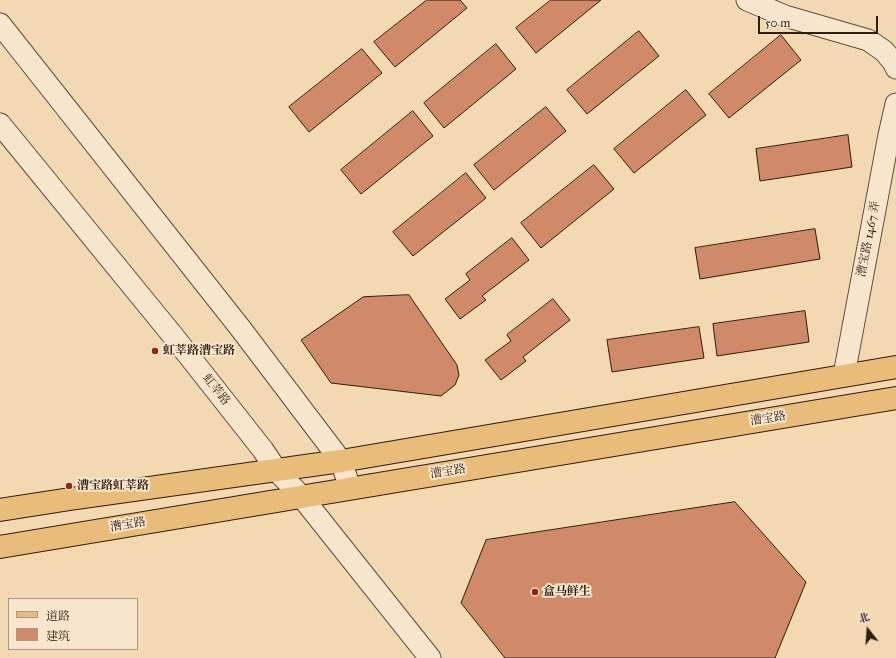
<!DOCTYPE html>
<html>
<head>
<meta charset="utf-8">
<style>
  body { margin:0 }
  #map { position:relative; width:896px; height:658px; overflow:hidden; background:#f2d9b2; font-family:"IM FELL Great Primer","Noto Serif SC",serif }
  canvas { display:block }
  .legend { position:absolute; left:8px; top:598px; width:130px; height:52px; box-sizing:border-box; background:#f7e6cd; border:1px solid #a69682; margin:0; padding:5px 7px; list-style:none; font-size:12px; color:#2d1d12 }
  .legend li { display:flex; align-items:center; gap:8px; height:20px }
  .legend b { width:20px; border:1px solid #a69682 }
  .north { position:absolute; left:848px; top:610px; width:40px; height:40px; -webkit-text-stroke:3px #f7e6cd; paint-order:stroke; rotate:343deg; font-size:11px; font-weight:700; line-height:16px; text-align:center; color:#2d1d12 }
  .north::after { content:''; display:block; margin:auto; width:14px; height:18px; background:#2d1d12; clip-path:polygon(50% 0,100% 100%,50% 72%,0 100%) }
  .scale { position:absolute; left:758px; top:16px; width:120px; height:18px; box-sizing:border-box; border:2px solid #2d1d12; border-top:0; padding-left:5px; font-size:12px; line-height:14px; white-space:nowrap; color:#2d1d12; -webkit-text-stroke:3px #f7e6cd; paint-order:stroke }
</style>
</head>
<body>
<div id="map">
<canvas width="896" height="658"></canvas>
<ul class="legend">
<li><b style="height:5px;background:#e9bc79"></b>道路</li>
<li><b style="height:11px;background:#d08969"></b>建筑</li>
</ul>
<div class="north">北</div>
<div class="scale">50 m</div>
</div>
<script>
const g = document.querySelector('canvas').getContext('2d');
g.lineJoin = 'round';
function paint(path, color) {
  g.fillStyle = color;
  g.fill(path, 'evenodd');
}
function trace(path, color, width, dash) {
  g.strokeStyle = color;
  g.lineWidth = width;
  g.lineCap = dash ? 'butt' : 'round';
  g.setLineDash(dash || []);
  g.stroke(path);
}
function write(font, color, halo, rows, align = 'center') {
  g.font = font + ' "IM FELL Great Primer","Noto Serif SC",serif';
  g.lineWidth = 4;
  g.setLineDash([]);
  g.textBaseline = 'middle';
  g.strokeStyle = halo;
  g.fillStyle = color;
  for (const [text, x, y, turn = 0] of rows) {
    g.save();
    g.translate(x, y);
    g.rotate((+turn || 0) * Math.PI / 180);
    g.textAlign = isNaN(turn) ? turn : align;
    if (halo) g.strokeText(text, 0, 0);
    g.fillText(text, 0, 0);
    g.restore();
  }
}
const building = new Path2D(`
  M427 0H460L467 8 395 67 374 42Z
  M551 0H601L536 53 516 28Z
  M639 31 659 56 587 114 567 90Z
  M781 35 801 60 729 118 709 94Z
  M496 44 516 69 444 128 424 103Z
  M362 49 382 73 309 132 289 107Z
  M686 90 706 115 634 173 614 149Z
  M546 107 566 131 494 190 474 165Z
  M413 111 433 136 361 194 341 170Z
  M848 135 852 167 760 181 756 149Z
  M594 165 614 189 541 248 521 223Z
  M466 173 486 198 413 256 393 232Z
  M815 229 820 259 700 279 695 248Z
  M512 238 529 260 482 296 486 300 460 319 445 299 470 280 466 274Z
  M409 295 457 365 459 375 455 385 441 396 331 383 301 340 363 297Z
  M553 299 570 320 523 357 526 361 501 380 485 360 511 341 507 335Z
  M805 311 809 342 717 356 713 324Z
  M699 327 704 358 612 372 607 340Z
  M735 502 806 582 775 658H505L461 603 486 540Z`);
paint(building, '#d08969');
trace(building, '#2d1d12', 1);
const minor = new Path2D(`
  M747 0 785 16 868 40 884 51 894 63 896 68
  M0 24 241 329 341 461 350 488
  M0 124 174 337 263 450 277 471 301 496 430 658
  M844 375 889 135 896 104`);
const major = new Path2D(`
  M0 510 70 499 341 461 896 367
  M0 547 896 398`);
trace(minor, '#5e4c3a', 23);
trace(major, '#2d1d12', 24);
trace(minor, '#f7e6cd', 21);
trace(major, '#e9bc79', 22);
for (const [x, y, r, color] of [
  [155,351,4,"#8f2418"],
  [69,486,4,"#8f2418"],
  [535,592,4,"#8f2418"]
]) {
  const dot = new Path2D();
  dot.arc(x, y, r, 0, 2 * Math.PI);
  g.fillStyle = color;
  g.fill(dot);
  trace(dot, '#f7e6cd', 1.5);
}
write('12px', '#2d1d12', '#f7e6cd', [
  ["漕宝路 1467 弄",869,239,-79],
  ["虹莘路",216,390,52],
  ["漕宝路",768,419,-9],
  ["漕宝路",448,472,-9],
  ["漕宝路",128,525,-10]
]);
write('bold 12px', '#2d1d12', '#f7e6cd', [
  ["虹莘路漕宝路",163,351],
  ["漕宝路虹莘路",77,486],
  ["盒马鲜生",543,592]
], 'left');
</script>
</body>
</html>
